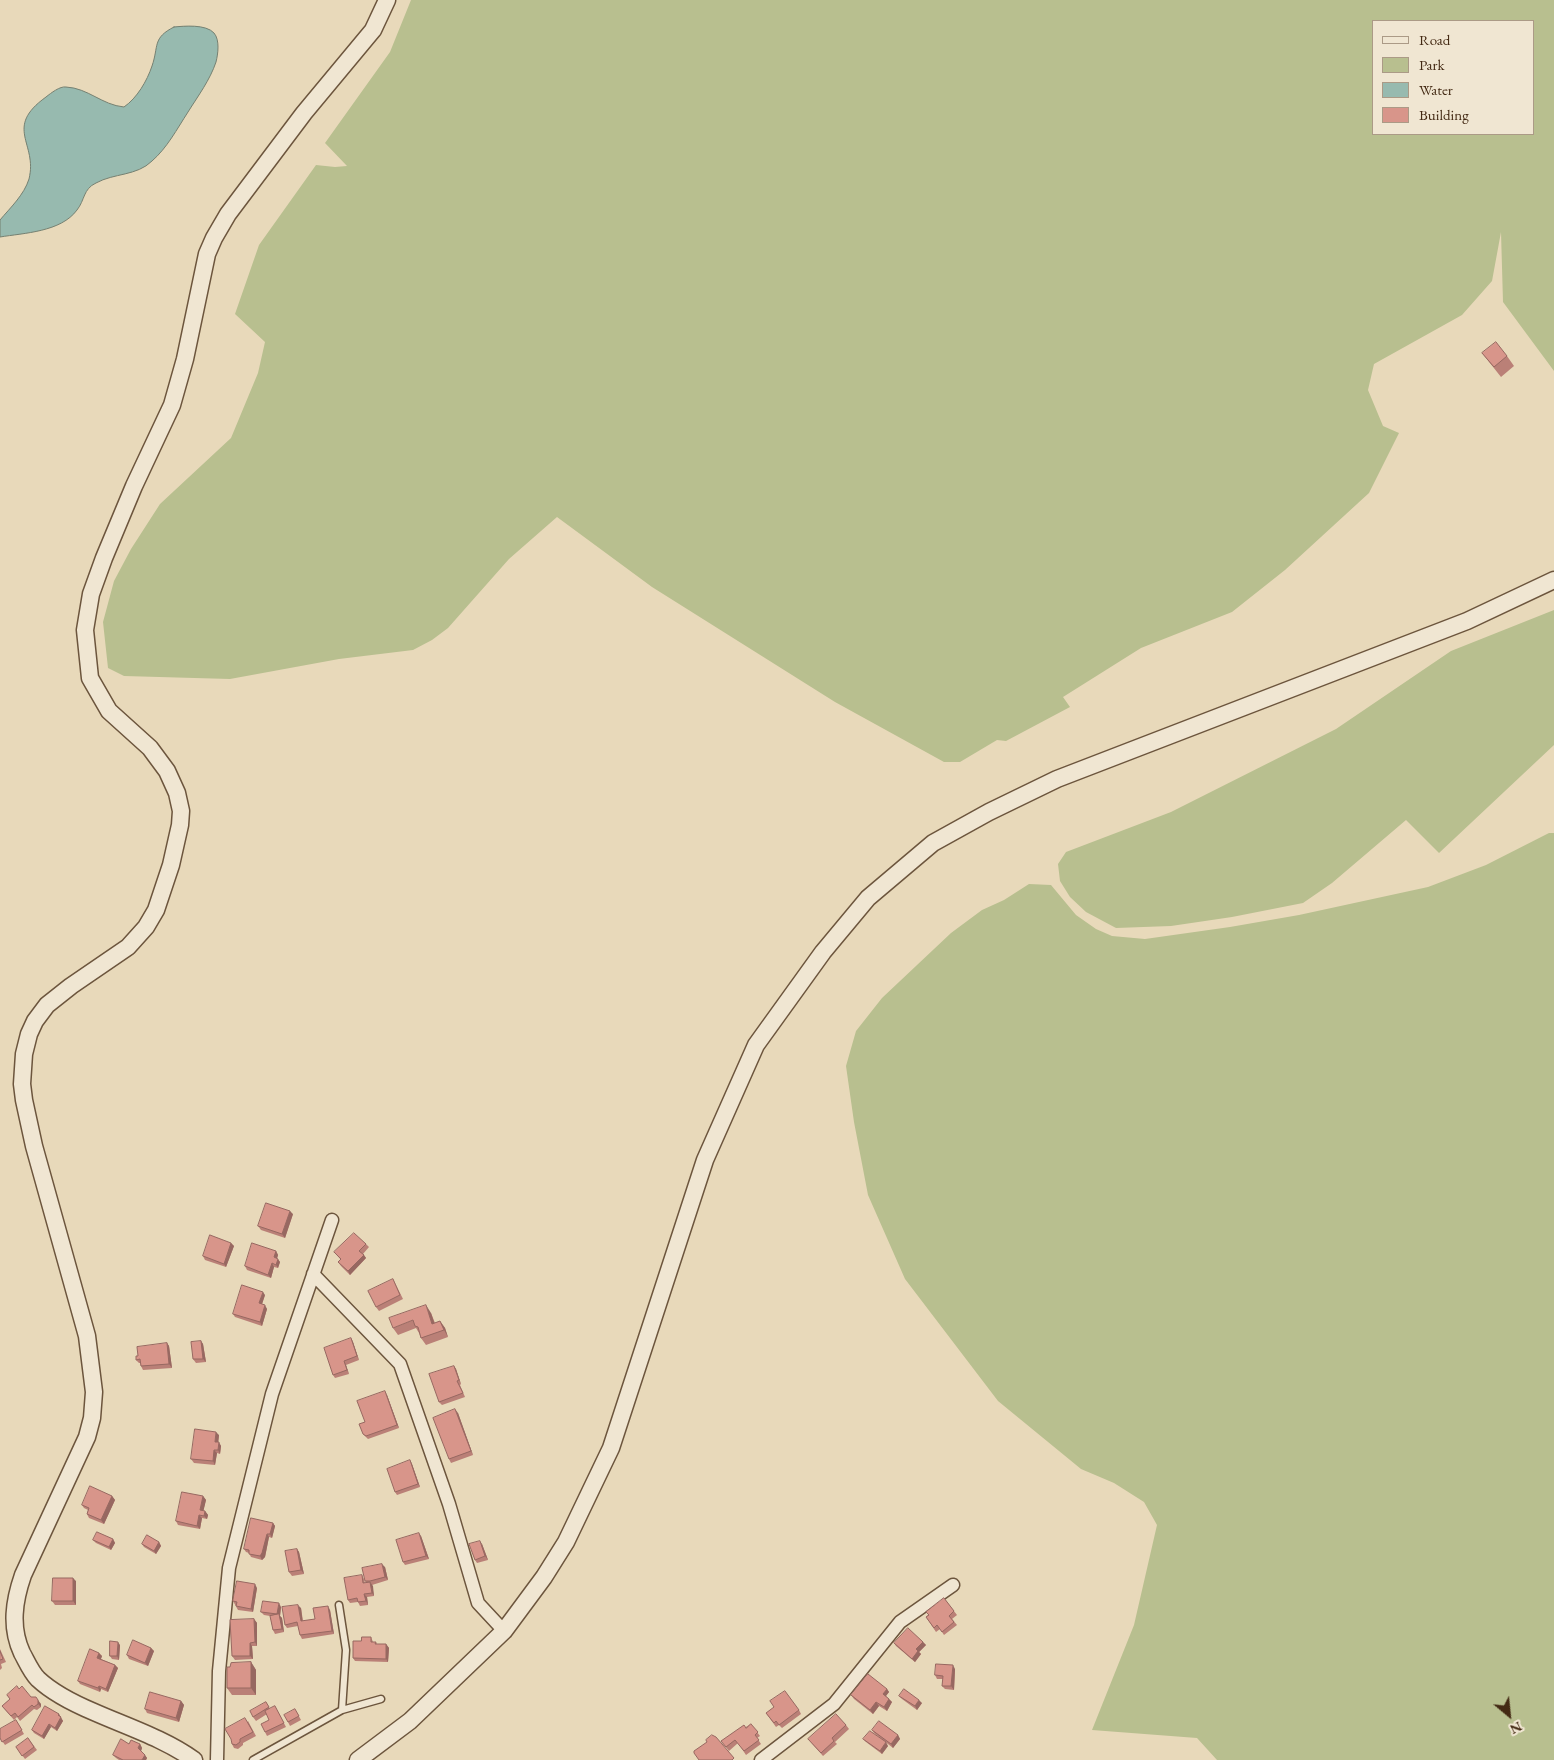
<!DOCTYPE html>
<html>
<head>
<meta charset="utf-8">
<style>
  body { margin:0 }
  #map { position:relative; width:1554px; height:1760px; overflow:hidden; background:#e8d9ba; font-family:"EB Garamond",serif }
  canvas { display:block }
  .legend { position:absolute; left:1372px; top:20px; width:162px; height:115px; box-sizing:border-box; background:#f0e6d2; border:1px solid #ab9a86; margin:0; padding:6px 9px; list-style:none; font-size:15px; color:#432913 }
  .legend li { display:flex; align-items:center; gap:10px; height:25px }
  .legend b { width:25px; border:1px solid #ab9a86 }
  .north { position:absolute; left:1484px; top:1690px; width:50px; height:50px; -webkit-text-stroke:4px #f0e6d2; paint-order:stroke; rotate:152deg; font-size:14px; font-weight:700; line-height:20px; text-align:center; color:#432913 }
  .north::after { content:''; display:block; margin:auto; width:18px; height:22px; background:#432913; clip-path:polygon(50% 0,100% 100%,50% 72%,0 100%) }
</style>
</head>
<body>
<div id="map">
<canvas width="1554" height="1760"></canvas>
<ul class="legend">
<li><b style="height:6px;background:#f0e6d2"></b>Road</li>
<li><b style="height:14px;background:#b8bf8f"></b>Park</li>
<li><b style="height:14px;background:#97baaf"></b>Water</li>
<li><b style="height:14px;background:#d8958a"></b>Building</li>
</ul>
<div class="north">N</div>
</div>
<script>
const g = document.querySelector('canvas').getContext('2d');
g.lineJoin = 'round';
function paint(path, color) {
  g.fillStyle = color;
  g.fill(path, 'evenodd');
}
function trace(path, color, width, dash) {
  g.strokeStyle = color;
  g.lineWidth = width;
  g.lineCap = dash ? 'butt' : 'round';
  g.setLineDash(dash || []);
  g.stroke(path);
}
paint(new Path2D(`
  M411 0H1554V371L1503 302 1501 232 1492 281 1462 315 1374 364 1368 390 1383 426 1399 433 1369 493 1285 570 1232 612 1141 648 1063 697 1070 707 1006 741 997 740 960 762H944L835 702 652 587 557 517 509 559 448 628 432 640 413 650 339 659 230 679 124 676 108 668 103 622 114 581 131 549 160 504 231 438 258 373 265 342 235 314 259 245 316 165 335 167 347 166 325 143 390 52ZM1373 21H1533V134H1373Z
  M1554 610V745L1439 853 1406 820 1332 883 1303 903 1232 917 1171 926 1116 928 1086 912 1070 897 1060 881 1058 864 1066 852 1171 812 1336 729 1451 651Z
  M1549 833H1554V1760H1217L1197 1738 1092 1730 1134 1625 1157 1525 1144 1502 1114 1483 1081 1469 998 1401 905 1279 868 1195 854 1122 846 1066 856 1031 882 998 951 933 982 910 1004 900 1029 884 1051 885 1076 915 1096 929 1112 936 1145 939 1230 927 1299 915 1428 887 1486 865Z`), '#b8bf8f');
const water = new Path2D(`
  M174 27C184 26 206 24 214 33 220 40 218 54 216 62 210 80 198 96 188 112 177 129 167 148 152 161 137 176 114 173 96 183 83 189 85 200 77 210 61 232 24 233 0 237V220C10 208 24 195 29 179 38 143 3 128 46 97 51 93 60 86 66 87 88 88 102 105 124 107 137 98 147 81 152 66 159 46 152 38 174 27Z`);
paint(water, '#97baaf');
trace(water, '#758071', 1);
const service = new Path2D(`
  M339 1605 346 1650 342 1710
  M253 1760 342 1710 381 1699`);
const minor = new Path2D(`
  M313 1274 400 1364 449 1504 478 1603 504 1631
  M217 1760 219 1671 229 1568 272 1394 332 1220
  M761 1760 834 1704 900 1622 953 1585`);
const tertiary = new Path2D(`
  M194 1760C165 1739 128 1727 94 1712 75 1704 54 1694 38 1679 31 1672 27 1662 22 1653 10 1627 14 1601 23 1575L87 1437 92 1418 94 1392 87 1336 34 1146 24 1100 22 1084 24 1054 29 1034 35 1021 47 1005 71 986 128 947 146 927 156 910 171 865 180 825 181 811 177 793 167 771 150 748 109 711 90 678 85 630 91 594 104 558 134 486 172 405 185 359 207 254 214 238 228 214 304 113 373 30 387 0
  M358 1760 410 1721 504 1631 544 1577 566 1542 611 1448 705 1160 756 1045 823 952 868 898 933 843 989 812 1057 779 1467 621 1554 580`);
trace(service, '#6c553d', 9);
trace(minor, '#6c553d', 15);
trace(tertiary, '#6c553d', 19);
trace(service, '#f0e6d2', 6);
trace(minor, '#f0e6d2', 12);
trace(tertiary, '#f0e6d2', 16);
paint(new Path2D(`
  M1482 353 1507 356 1514 366 1501 377Z
  M293 1214 285 1238 261 1230 258 1226Z
  M231 1243 234 1246 226 1267 205 1260 203 1256Z
  M366 1244 369 1247 363 1254 366 1258 350 1275 341 1266 338 1262 341 1260 334 1252Z
  M276 1251 278 1255 277 1259 280 1262 278 1268 274 1267 271 1278 247 1270 245 1266Z
  M393 1279 403 1299 379 1311 376 1307Z
  M265 1295 262 1304 267 1309 262 1326 235 1317 233 1314Z
  M431 1313 435 1323 440 1321 445 1328 448 1337 426 1345 421 1338 419 1333 416 1328 398 1335 393 1328Z
  M351 1338 353 1342 359 1360 346 1365 349 1374 335 1378 333 1375Z
  M201 1341 203 1344 206 1362 196 1363 193 1359Z
  M167 1343 169 1346 172 1368 143 1370 141 1366 140 1363H139L136 1360 138 1356Z
  M454 1366 456 1369 461 1384 460 1385 465 1397 442 1405 439 1402Z
  M387 1395 399 1428 368 1439 363 1434 365 1422Z
  M458 1413 473 1455 451 1463 449 1459Z
  M219 1435 218 1442 221 1446 220 1454 217 1453 215 1465 194 1463 191 1459Z
  M410 1460 412 1464 420 1487 397 1495 395 1492Z
  M112 1496 115 1500 104 1524 89 1518 87 1514 88 1510 84 1508 82 1505Z
  M203 1496 206 1500 203 1511H205L208 1515 207 1519 202 1518 200 1529 178 1525 176 1521Z
  M273 1523 275 1526 272 1538 269 1537 265 1557 262 1560 251 1557 249 1553 246 1552 244 1549Z
  M421 1536 429 1559 405 1565 403 1562Z
  M113 1539 115 1543 111 1550 96 1543 93 1540Z
  M159 1542 161 1546 156 1554 144 1547 142 1544Z
  M482 1544 488 1560 477 1563 475 1560Z
  M297 1549 299 1552 304 1574 292 1576 289 1572Z
  M385 1567 388 1580 372 1585 374 1596 367 1597 368 1605 360 1606 358 1602 350 1603 348 1600 362 1575 364 1579 365 1583H367L365 1581Z
  M76 1581V1605H55L52 1601Z
  M257 1588 253 1612 238 1610 233 1601Z
  M944 1598 957 1615 952 1619 957 1625 944 1635 940 1629 936 1632 926 1617Z
  M281 1607 280 1616 282 1618 284 1632 275 1634 273 1630 270 1616 264 1615 261 1612Z
  M301 1608 303 1621 315 1619 330 1610 334 1634 302 1639 300 1635 298 1626 287 1628 285 1625Z
  M254 1619 257 1623V1646H252L253 1659 235 1660 232 1656Z
  M371 1637 373 1642H376L377 1644H386L389 1648 388 1662 355 1661 353 1658 361 1641Z
  M923 1642 926 1645 919 1652 921 1654 915 1662 896 1646 894 1643Z
  M120 1645 119 1660 112 1659 110 1656Z
  M151 1648 154 1651 148 1666 129 1659 127 1655Z
  M0 1649 6 1662 1 1664 2 1668 0 1670Z
  M99 1653 102 1656 101 1659 115 1665 118 1668 108 1692 101 1689 100 1692 80 1684 78 1681Z
  M251 1662 256 1670V1695H232L227 1688Z
  M955 1669 954 1690 945 1689 942 1686 943 1679H937L935 1675Z
  M19 1689 41 1704V1707L37 1710 34 1709 20 1721 17 1717 14 1720 2 1706 10 1699 7 1695Z
  M887 1689 889 1692 886 1696 892 1702 887 1711 879 1706 873 1714 854 1699 851 1695Z
  M899 1696 922 1703 917 1710 902 1699Z
  M181 1701 184 1705 179 1722 147 1713 145 1709Z
  M266 1702 270 1709 275 1706 286 1727 267 1736 265 1732 269 1720 267 1714 256 1721 253 1717Z
  M295 1709 301 1720 290 1726 288 1722Z
  M799 1710 801 1714 782 1728 779 1725 776 1727 766 1713Z
  M59 1714 63 1721 57 1731 51 1727 44 1739 34 1733 32 1730Z
  M16 1720 24 1734 5 1745 0 1738Z
  M248 1721 256 1736 243 1743V1745L238 1749 234 1748 232 1744Z
  M751 1724 760 1736 757 1738 761 1744 746 1755 738 1743 729 1751 721 1741Z
  M846 1725 849 1729 835 1742 837 1744 823 1756 808 1739Z
  M872 1730 898 1735 900 1739 893 1748 874 1733Z
  M28 1738 37 1750 25 1759 16 1747Z
  M863 1739 888 1746 882 1754 866 1742Z
  M129 1744H140L142 1748 141 1751 147 1758 146 1760H119L116 1758 113 1755Z`), '#ba8077');
paint(new Path2D(`
  M290 1211 293 1214 285 1238 282 1234Z
  M231 1243 234 1246 226 1267 224 1264Z
  M276 1251 278 1255 276 1261 274 1257Z
  M364 1255 366 1258 350 1275 348 1271Z
  M278 1259 280 1262 278 1268 276 1265Z
  M272 1263 274 1267 271 1278 268 1275Z
  M263 1292 265 1295 261 1307 259 1303Z
  M265 1305 267 1309 262 1326 260 1322Z
  M426 1305 431 1313 437 1331 432 1324Z
  M440 1321 445 1328 448 1337 444 1330Z
  M351 1338 353 1342 359 1360 357 1356Z
  M201 1341 203 1344 206 1362 203 1359Z
  M167 1343 169 1346 172 1368 169 1364Z
  M344 1361 346 1365 349 1374 347 1370Z
  M454 1366 456 1369 461 1384 459 1380Z
  M385 1391 387 1395 399 1428 397 1425Z
  M455 1409 458 1413 473 1455 471 1451Z
  M216 1432 219 1435 218 1445 215 1442Z
  M219 1442 221 1446 220 1454 218 1450Z
  M214 1450 217 1453 215 1465 213 1461Z
  M410 1460 412 1464 420 1487 418 1484Z
  M112 1496 115 1500 104 1524 101 1520Z
  M203 1496 206 1500 203 1513 200 1510Z
  M205 1511 208 1515 207 1519 204 1516Z
  M199 1515 202 1518 200 1529 197 1526Z
  M273 1523 275 1526 272 1538 270 1534Z
  M419 1533 421 1536 429 1559 426 1556Z
  M267 1534 269 1537 265 1557 262 1560 260 1556Z
  M113 1539 115 1543 111 1550 109 1547Z
  M480 1541 482 1544 488 1560 485 1556Z
  M159 1542 161 1546 156 1554 154 1551Z
  M297 1549 299 1552 304 1574 301 1570Z
  M382 1564 385 1567 388 1580 385 1577Z
  M73 1578 76 1581V1605L73 1601Z
  M370 1582 373 1586 374 1596 372 1593Z
  M255 1584 257 1588 253 1612 251 1609Z
  M364 1594 367 1597 368 1605 366 1601Z
  M279 1603 281 1607 280 1616 282 1618 284 1632 282 1629 277 1614Z
  M298 1605 301 1608 303 1625 301 1621Z
  M328 1606 330 1610 334 1634 332 1631Z
  M254 1619 257 1623V1646L255 1642Z
  M118 1642 120 1645 119 1660 117 1656Z
  M923 1642 926 1645 919 1652 921 1654 915 1662 912 1659 916 1649Z
  M250 1643 252 1646 253 1659 250 1656Z
  M386 1644 389 1648 388 1662 386 1659Z
  M151 1648 154 1651 148 1666 145 1663Z
  M99 1653 102 1656 100 1661 97 1658Z
  M251 1662 256 1670V1695L251 1688Z
  M115 1665 118 1668 108 1692 106 1689Z
  M953 1665 955 1669 954 1690 951 1686Z
  M99 1686 101 1689 100 1692 98 1688Z
  M887 1689 889 1692 885 1697 883 1694Z
  M889 1699 892 1702 887 1711 884 1707Z
  M38 1700 41 1704V1707L38 1704Z
  M919 1700 922 1703 917 1710 915 1706Z
  M181 1701 184 1705 179 1722 176 1718Z
  M876 1702 879 1706 873 1714 870 1710Z
  M59 1714 63 1721 57 1731 55 1728Z
  M49 1724 51 1727 44 1739 42 1736Z
  M898 1735 900 1739 893 1748 891 1744Z
  M886 1742 888 1746 882 1754 880 1751Z
  M140 1744 142 1748 141 1751 138 1748Z
  M145 1755 147 1758 146 1760H142Z`), '#976861');
const building = new Path2D(`
  M1496 342 1507 356 1494 367 1482 353Z
  M266 1203 290 1211 282 1234 258 1226Z
  M354 1233 366 1244 359 1251 364 1255 348 1271 338 1262 341 1259 334 1252Z
  M210 1235 231 1243 224 1264 203 1256Z
  M252 1243 276 1251 274 1257 278 1259 276 1265 272 1263 268 1275 245 1266Z
  M393 1279 400 1295 376 1307 368 1291Z
  M242 1285 263 1292 259 1303 265 1305 260 1322 233 1314Z
  M426 1305 432 1324 440 1321 444 1330 421 1338 418 1327 415 1326 413 1320 393 1328 389 1318Z
  M351 1338 357 1356 344 1361 347 1370 333 1375 324 1348Z
  M201 1341 203 1359H193L191 1342Z
  M167 1343 169 1364 141 1366 140 1359 136 1360V1356H138L137 1347Z
  M454 1366 459 1380 457 1381 463 1393 439 1402 429 1374Z
  M385 1391 397 1425 366 1436 363 1434 359 1424 365 1422 357 1401Z
  M455 1409 471 1451 449 1459 433 1418Z
  M195 1429 216 1432 215 1442H219L218 1450H214L213 1461 191 1459Z
  M410 1460 418 1484 395 1492 387 1469Z
  M90 1486 112 1496 101 1520 87 1514 89 1508 82 1505Z
  M182 1492 203 1496 200 1510 205 1511 204 1516 199 1515 197 1526 176 1521Z
  M251 1518 273 1523 270 1534H267L262 1553 260 1556 249 1554V1550L244 1549Z
  M97 1532 113 1539 109 1547 93 1540Z
  M419 1533 426 1556 403 1562 396 1540Z
  M147 1535 159 1542 154 1551 142 1544Z
  M480 1541 485 1556 475 1560 469 1544Z
  M297 1549 301 1570 289 1572 285 1551Z
  M382 1564 385 1577 370 1581H365L362 1568Z
  M362 1575 363 1583 370 1582 372 1593 364 1594 366 1601 358 1602 357 1598 348 1600 344 1578Z
  M53 1578H73V1601H52Z
  M237 1581 255 1584 251 1609 236 1606 237 1602 233 1601Z
  M944 1598 954 1611 949 1616 954 1622 942 1632 937 1625 934 1628 926 1617 929 1615 926 1612Z
  M263 1601 279 1603 277 1614 261 1612Z
  M298 1605 301 1621 315 1619 313 1608 328 1606 332 1631 300 1635 297 1622 285 1625 282 1607Z
  M279 1614 282 1629 273 1630 270 1616Z
  M254 1619 255 1642 250 1643V1656H232L230 1620Z
  M908 1628 923 1642 916 1649 918 1651 912 1659 894 1643Z
  M362 1637H371V1642H376L375 1644H386V1659L353 1658V1641H361Z
  M133 1640 151 1648 145 1663 127 1655Z
  M110 1641 118 1642 117 1656H110Z
  M90 1649 99 1653 97 1658 115 1665 106 1689 99 1686 98 1688 78 1681Z
  M0 1651 3 1659 0 1660Z
  M251 1662V1688H227V1667H230L231 1663Z
  M936 1664 953 1665 951 1686H942L943 1676 935 1675Z
  M868 1674 887 1689 883 1694 889 1699 884 1707 876 1702 870 1710 851 1695Z
  M17 1686 19 1689 22 1686 31 1697H36L38 1700V1704L34 1707 32 1705 18 1717 15 1713 11 1716 2 1706 10 1699 7 1695Z
  M904 1689 919 1700 915 1706 899 1696Z
  M785 1691 799 1710 779 1725 776 1721 774 1723 766 1713 774 1707 770 1701Z
  M150 1692 181 1701 176 1718 145 1709Z
  M266 1702 269 1707 253 1717 250 1711Z
  M45 1706 59 1714 58 1715 61 1717 55 1728 49 1724 42 1736 32 1730Z
  M275 1706 284 1723 265 1732 261 1724 269 1720 265 1711Z
  M295 1709 299 1716 288 1722 284 1715Z
  M836 1714 846 1725 832 1738 834 1741 821 1753 808 1739Z
  M245 1718 253 1732 240 1739V1742L236 1745 232 1744 231 1739 225 1729Z
  M16 1720 22 1730 2 1742 0 1738V1729Z
  M879 1721 898 1735 891 1744 872 1730Z
  M751 1724 758 1732 755 1735 759 1740 744 1751 735 1740 726 1747 721 1741 744 1725 746 1728Z
  M870 1731 886 1742 880 1751 863 1739Z
  M712 1735 716 1737 734 1758 732 1760H699L694 1753V1751L707 1742 706 1740Z
  M28 1738 34 1747 22 1756 16 1747Z
  M121 1739 129 1744 131 1740 140 1744 138 1748 145 1755 142 1760H123L113 1755Z`);
paint(building, '#d8958a');
trace(building, '#976861', 1);
</script>
</body>
</html>
